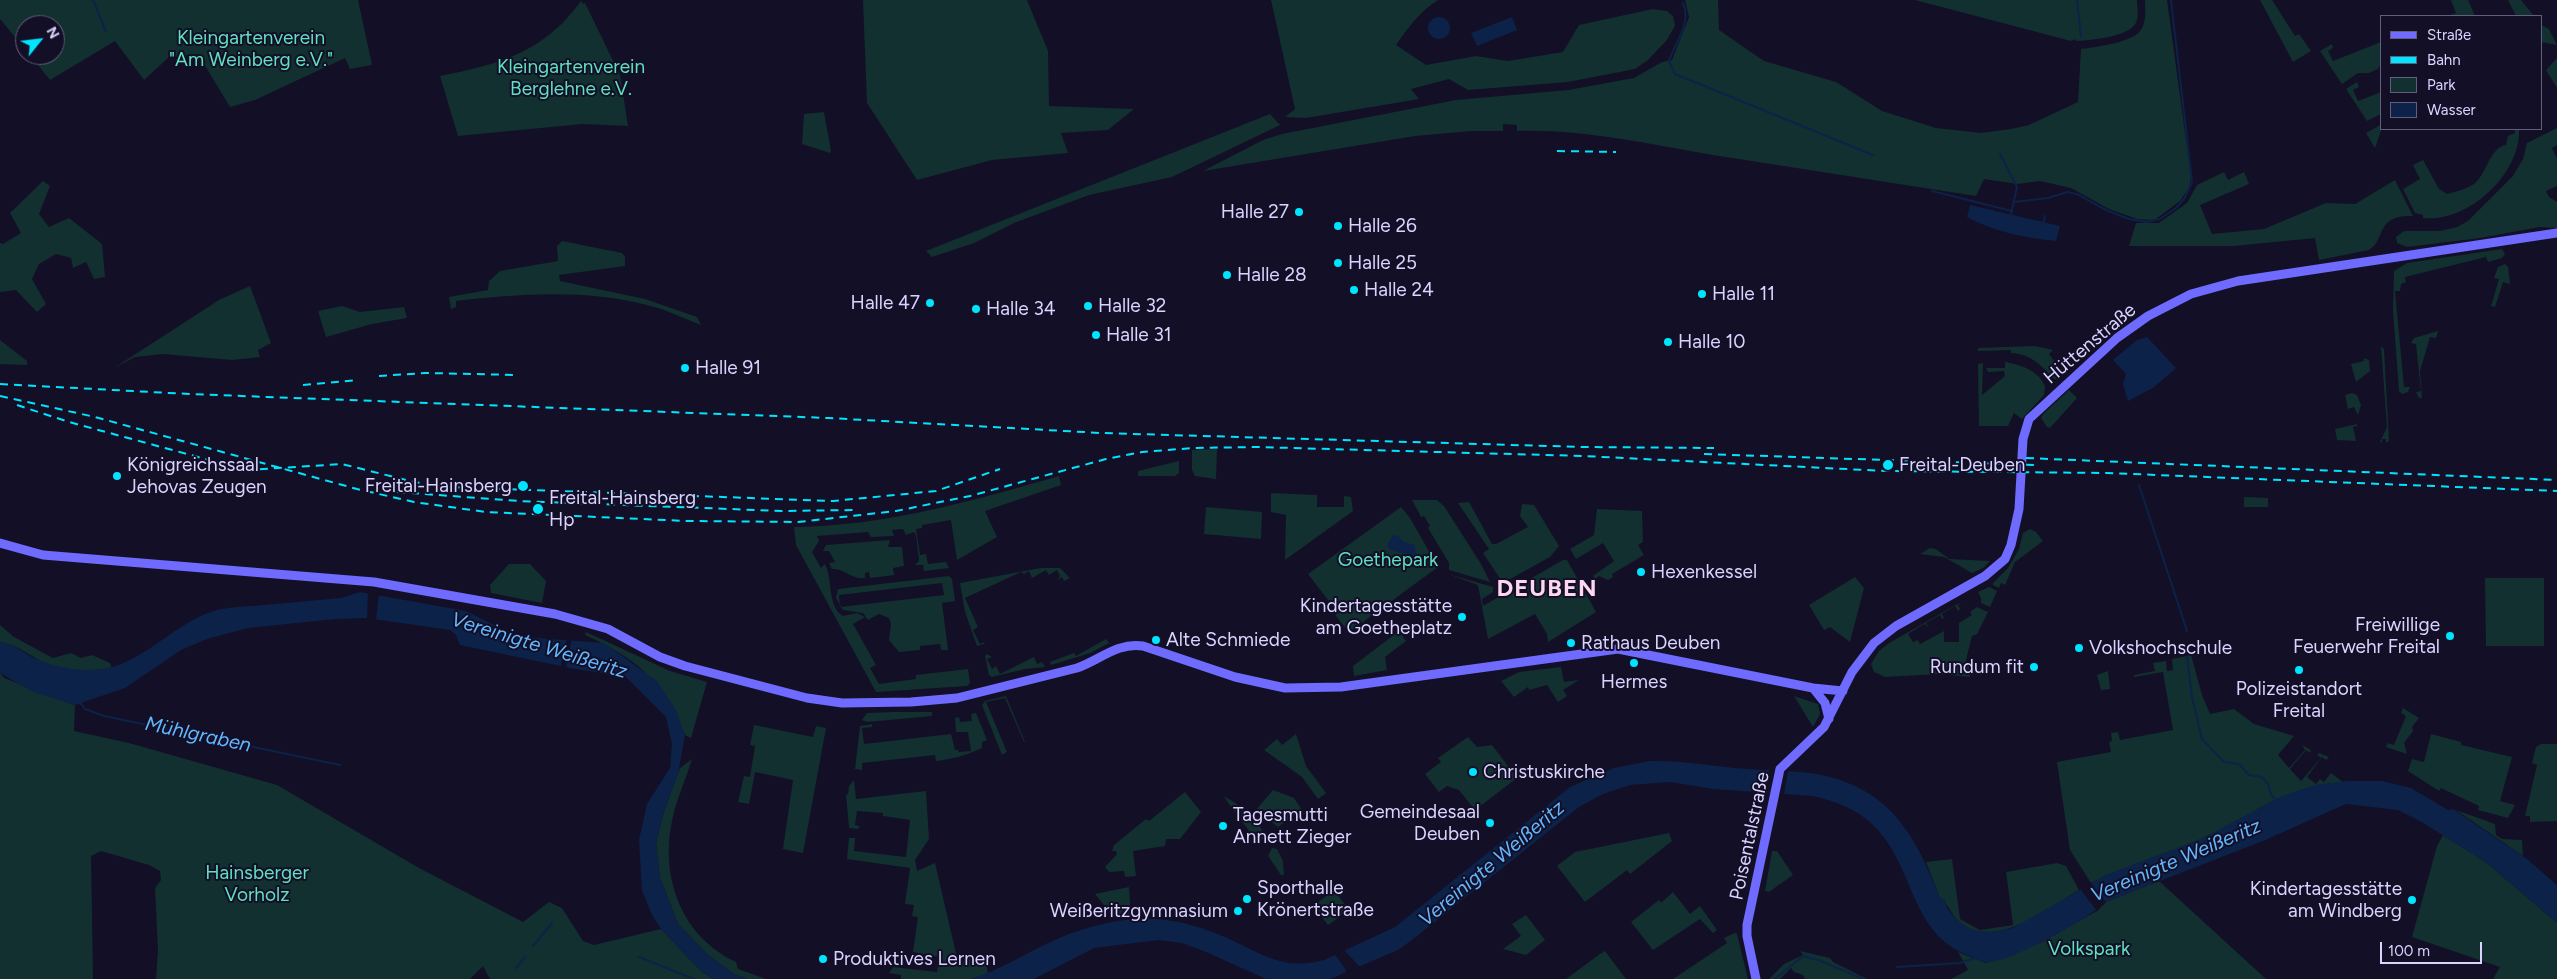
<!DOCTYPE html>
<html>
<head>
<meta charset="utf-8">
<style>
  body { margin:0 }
  #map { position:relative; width:2557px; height:979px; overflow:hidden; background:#130f26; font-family:Figtree,sans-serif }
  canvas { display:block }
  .legend { position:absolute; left:2380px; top:15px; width:162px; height:115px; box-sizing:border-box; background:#130f26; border:1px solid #625e7d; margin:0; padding:6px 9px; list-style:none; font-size:15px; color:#d9d4ff }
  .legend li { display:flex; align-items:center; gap:10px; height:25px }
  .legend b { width:25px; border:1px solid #625e7d }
  .north { position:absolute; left:15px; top:15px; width:50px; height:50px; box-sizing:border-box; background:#130f26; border:1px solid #625e7d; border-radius:50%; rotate:61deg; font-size:14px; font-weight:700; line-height:20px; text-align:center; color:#d9d4ff }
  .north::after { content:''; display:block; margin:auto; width:18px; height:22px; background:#00e5ff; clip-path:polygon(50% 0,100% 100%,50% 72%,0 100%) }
  .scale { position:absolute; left:2380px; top:942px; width:102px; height:22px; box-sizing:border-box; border:2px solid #d9d4ff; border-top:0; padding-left:6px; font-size:15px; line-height:18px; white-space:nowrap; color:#d9d4ff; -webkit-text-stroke:4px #130f26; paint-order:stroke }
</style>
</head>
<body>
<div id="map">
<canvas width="2557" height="979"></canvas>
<ul class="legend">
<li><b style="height:6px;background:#6f6bff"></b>Straße</li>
<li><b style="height:6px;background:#00e5ff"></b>Bahn</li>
<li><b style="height:14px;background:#12302f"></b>Park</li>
<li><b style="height:14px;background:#0c2248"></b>Wasser</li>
</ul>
<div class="north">N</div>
<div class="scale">100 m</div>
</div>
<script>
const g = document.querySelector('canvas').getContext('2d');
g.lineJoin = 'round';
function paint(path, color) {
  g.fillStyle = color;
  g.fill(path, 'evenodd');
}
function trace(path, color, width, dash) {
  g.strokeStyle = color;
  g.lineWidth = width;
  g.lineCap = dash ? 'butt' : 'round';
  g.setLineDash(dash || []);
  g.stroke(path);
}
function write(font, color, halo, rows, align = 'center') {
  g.font = font + ' Figtree,sans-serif';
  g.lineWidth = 4;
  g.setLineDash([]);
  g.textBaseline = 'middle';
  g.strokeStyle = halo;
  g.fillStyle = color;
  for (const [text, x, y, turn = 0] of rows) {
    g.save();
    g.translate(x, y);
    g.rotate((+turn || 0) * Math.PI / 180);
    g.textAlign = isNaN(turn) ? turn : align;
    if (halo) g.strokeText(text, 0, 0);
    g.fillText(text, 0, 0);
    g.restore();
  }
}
paint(new Path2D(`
  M0 0H358L372 65 350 69 345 58 255 100 230 107 198 54 169 57 144 80 115 41 50 80 30 55H55V25H25V49L0 19Z
  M863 0H1027L1048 51 1049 106 1134 109 1108 130 1061 133 1068 153 992 160 917 180 867 103Z
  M1271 0H1438C1420 11 1408 28 1396 45L1426 65 1476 56 1508 61 1563 52 1579 25 1653 9 1667 11 1673 16 1675 26 1666 41 1648 60 1635 69 1568 82 1468 90 1449 79 1411 89 1419 99 1306 118 1285 117 1295 109Z
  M1685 0H1718L1719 30 1764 61 1836 82 1882 111 1936 128 1981 133 2011 129 2029 125 2078 102 2081 49C2096 47 2130 43 2140 31 2147 23 2145 9 2145 0H2167L2191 177 2189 188 2180 201 2156 219 2150 220 2137 219 2109 209 2071 188 2040 181 2018 184 1984 179 1976 196C1888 182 1801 169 1713 155 1648 144 1583 129 1517 131V125L1503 124V131H1471L1415 136 1203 171 1263 140 1282 134 1456 100 1568 90 1634 78 1662 62 1672 60 1689 17Z
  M1915 0H2137C2137 6 2139 14 2137 20 2133 37 2092 40 2076 41L2075 39 2071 41Z
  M2260 0H2272L2295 36 2299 34 2311 51 2293 62Z
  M2451 0H2468L2475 16H2448L2456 13Z
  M2508 0H2521L2534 16H2516Z
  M581 1 583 4 585 3 620 75 628 126 582 124 458 136 440 76C500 64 543 53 581 1Z
  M2541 25 2549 29 2557 45 2541 42Z
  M2381 42V63L2378 69 2369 73H2358L2342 84 2320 51 2332 44 2333 48 2328 51 2333 61Z
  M2557 58V88L2546 70Z
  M2357 82 2359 87 2353 90 2358 101 2381 92V114L2367 121 2346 89Z
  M824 112 831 151 830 153 802 144 804 114Z
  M1270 114 1280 125 1172 177 1089 195 1014 223 974 243 932 257 926 251Z
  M2380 125 2381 131 2375 148 2366 133Z
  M2557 128V145L2552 148 2557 159V186L2546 191 2549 197 2557 202V228L2540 227 2480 238 2407 247 2397 243 2396 237 2404 231H2440L2457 227 2468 221 2513 176 2523 159 2527 143Z
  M2515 129H2519C2521 174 2468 223 2423 218V215L2415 213 2403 189 2420 179 2413 165 2423 160 2439 189 2447 194C2456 192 2466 189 2474 184 2487 174 2489 148 2506 145L2508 136 2515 133Z
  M2224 172 2228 180 2244 172 2249 184 2200 205 2212 234 2264 229 2326 203 2355 204 2395 180 2413 216C2374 215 2387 239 2369 250L2319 260 2315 238 2234 246H2129L2136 223H2159L2187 203 2197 185Z
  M43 181 50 186 39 214 49 227 69 218 102 244 105 277 94 279 86 262 73 268 71 258 56 254 39 264 32 279 46 304 37 312 16 290 0 292V243L3 244 21 233 10 213Z
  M562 241 622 253 625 257V266L559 275 560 281 645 299 697 317 701 325C683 318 665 309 647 305 585 289 518 294 456 301V307L451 309 449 297 488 290 489 281 500 271 558 261 557 246Z
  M2502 249 2505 254 2502 258 2488 262 2486 257 2405 277 2406 282 2401 284 2400 291H2395L2404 387H2410L2408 392 2402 394 2399 391 2393 310 2394 271 2407 263Z
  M2505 264 2508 267 2510 284 2503 282 2495 307 2491 306 2499 279 2494 278 2498 267Z
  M250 286 271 343 258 350 260 357 232 360 163 354 135 357 114 368 219 300Z
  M342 306 360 312 404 307 407 318 372 324 326 337 318 311Z
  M2438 331 2436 338 2430 337 2420 371 2422 398H2419L2416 392 2421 391 2416 344 2411 343 2414 338Z
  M0 340 27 361V365L0 364Z
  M2035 346 2053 350 2049 354 2059 368 2060 379H2054C2041 365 2031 354 2011 353V350L1978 351V348Z
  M2381 346 2384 349 2389 441 2386 443V439H2382V443L2380 442 2387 427Z
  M2364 358 2369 360 2370 371 2356 382 2351 364 2364 361Z
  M2005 362C2021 365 2038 370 2045 386L2044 395 2022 419 2014 413 2008 426H1979L1978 364 1983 363 1982 395 2005 376 2004 371 1988 372 1986 368H2005Z
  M2069 390 2077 398 2050 428 2047 427 2041 418 2043 414Z
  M2352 393 2357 395 2361 405 2358 415 2354 407 2348 409 2345 395Z
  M2357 424V426L2353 427 2356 441 2337 440 2335 429Z
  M1217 449 1216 479 1195 476 1192 470V450Z
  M1179 461V473L1175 476H1138V471Z
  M1059 476 1061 485 985 511 997 537 957 560 951 520 922 525V528L916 529 920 555 926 554 928 564 946 562 949 568 924 571 923 565H915L919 561 916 535 914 532 906 535 903 529 892 530 894 536 871 537 868 532 817 536 819 541 812 552 821 568 825 564C833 579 827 607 843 616L857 613 865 617 853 624 876 665 870 668 879 684 916 679V675L968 669 970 683 967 686 876 692 796 545 794 527C885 526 972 501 1059 476Z
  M1271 493 1317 495V507H1344V496L1351 497 1353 511 1285 560 1286 515 1271 512Z
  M2244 497 2268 498V507H2244Z
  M1412 500H1437L1444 506 1481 564 1490 582 1449 570V563L1428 528 1430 526 1424 516 1421 517Z
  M1469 502 1492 544H1496L1528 527 1520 516 1522 504 1534 505 1559 546 1550 557 1503 583 1483 553 1489 549 1458 503Z
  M1206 507 1262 512 1261 539 1204 534Z
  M1401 507 1410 518 1438 567 1352 630H1347L1336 616 1335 609 1308 574Z
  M1597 509 1642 511 1643 542 1638 545 1644 555 1612 574 1613 577 1608 580 1599 576 1595 579 1593 576 1614 561 1603 543 1576 559 1570 549 1594 535Z
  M2030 529 2036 532 2043 541 2015 562 2005 585 2001 583 1999 588 1993 585V583L2008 568 2019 549 2023 533Z
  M890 540 888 547H902L904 566 893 568 894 575 870 578 869 572 865 573V578C851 580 845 568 832 569L829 563 835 562 829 551H823L826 545Z
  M1930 548 1936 549 1949 559 1990 561 1983 568 1972 573 1944 557 1920 554Z
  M1563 560H1567L1596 612 1548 642 1547 634 1535 614 1488 639 1478 585 1448 574 1493 587V592L1482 599 1483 606Z
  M509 564H530L546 581 542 603 491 593 490 585Z
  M1041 568H1060L1070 578 1064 581 1062 577 1057 580 1060 576 1057 570 1049 575 1046 570 1032 578 1029 571 1024 574 1021 572 965 598 978 627 973 630 980 644 985 642 984 644 977 646 965 612 960 583Z
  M949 576 952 579 955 601 942 603 948 650H941L940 644 920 646V650L899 652 889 640 891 624 889 618 879 614 868 620 863 613 843 610 836 598 838 589ZM942 583 944 595 840 607 839 595Z
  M1855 577 1864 588 1850 642 1830 627 1824 630 1809 605Z
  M2485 578H2544V646H2486Z
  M1989 587 1997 591 1990 607 1981 603V598L1978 592Z
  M1963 601 1958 605 1960 609 1958 611 1955 606 1942 614 1944 618 1942 619 1940 615 1926 623 1929 627 1924 624 1908 634 1913 642 1918 640 1920 644 1944 631V642H1959V623L1972 615 1970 612 1977 607 1988 612 1977 634 1972 636 1966 660 1970 667V677L1939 674 1885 677 1874 672 1871 664 1879 651 1889 643Z
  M0 625 14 637 53 658 71 653 81 658 92 655 110 663 112 669C94 670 71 672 53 666 34 660 20 645 0 642Z
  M1399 631 1406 641 1385 657 1387 670 1354 676 1353 666Z
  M586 632 670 671 707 682 691 738 685 735C665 682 636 658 585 635Z
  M1106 639 1109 643 1090 653 1051 665 1050 662 1074 653 1076 656Z
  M987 654 992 657 987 659 992 669 996 666 1000 674 1034 657 1037 664 1042 662 1045 667 1025 669 992 677 989 675 985 656Z
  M2191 655 2202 695 2210 714 2234 709 2254 724 2294 736 2278 755 2289 768 2305 750 2302 745 2311 750 2310 753 2306 750 2290 769 2301 781 2321 758 2317 755 2319 753 2329 757 2326 760 2322 757 2307 777 2316 784 2320 779 2324 782 2331 773 2343 782C2285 786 2252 816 2201 839 2165 855 2126 865 2091 883L2070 850 2057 762 2111 752 2109 742 2112 741 2111 733 2118 732 2120 740 2173 730 2163 672 2134 677V675L2155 671 2153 663 2166 661 2167 671 2173 670 2172 659Z
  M1561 667 1564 682 1579 680 1563 690 1567 696 1558 702 1547 685 1529 690 1528 687 1514 697 1501 681 1519 672Z
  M2108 671 2110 689 2101 690 2097 675Z
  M0 673 4 678 75 705 74 731 129 743 277 785 419 868 523 922 549 902 562 908 583 941 594 945 661 929 702 972 713 979H490L483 966 470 979H156L158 951 155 888 161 880 160 871 149 865 101 851 91 856 93 979H0Z
  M1006 696 1025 742H1024L1005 698 986 702 1007 752 1002 755 982 705 985 701Z
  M1794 696 1818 704 1820 714 1813 727Z
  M2403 708 2419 718 2412 727 2413 731C2403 746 2403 737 2407 754L2386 747 2388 743 2394 745 2406 716 2401 713Z
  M893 712H932V716L867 722 862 720 867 713Z
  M976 713 987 740 982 742V748C967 755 953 759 936 761L935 755 862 763V770L855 769 860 726 872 724V727L862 728 864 744 951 734 955 750H958L959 752 971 751 968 732H956L955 718 959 717 960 722 972 721 971 714Z
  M754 725 813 737 816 726 826 728 803 853 783 849 793 780 755 772 749 804 738 802 744 776 750 777 755 746 750 745Z
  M1296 734 1306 766 1326 793 1318 799 1302 777 1264 750 1277 739 1282 745Z
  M2431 734 2461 742V745L2512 757 2500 801 2515 805 2508 818 2478 810 2479 806 2441 788 2439 791 2408 771 2412 759 2424 762Z
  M1468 737 1477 747 1492 745 1517 778 1475 810 1459 790 1447 786 1439 792 1425 774 1441 762 1438 758Z
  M2541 744H2557V821L2530 822V816H2525L2537 765 2532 763 2536 747Z
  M692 759C686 779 676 800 672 821 660 878 682 937 736 962L738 969 766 979H747L734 974 708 955 678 924 660 878 656 843 664 811 680 768Z
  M854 780 856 799 926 791 929 839 915 860 917 871 935 863 958 962 984 956 988 973 972 979H901V975L889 973 893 967 937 972 939 957 913 952 918 917 912 916 914 905 905 904 910 868 847 859 849 838H855L854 851 906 857 910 820 883 816V813L857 811 855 825 860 826 858 829 849 828 846 794 848 795 849 786Z
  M1273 790 1294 798 1302 810 1278 827 1256 810Z
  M1185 792 1201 812 1180 839H1166L1165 846 1133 851 1136 876 1125 877 1124 871 1109 872 1105 867 1117 854 1116 851H1112L1114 845 1146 819 1149 821Z
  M1224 797C1235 799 1266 828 1265 838L1258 842 1255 839Z
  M2456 810 2495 824 2496 835 2502 839 2522 840 2523 856Z
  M1669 833 1672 841 1630 874 1627 870 1585 902 1557 866 1575 852Z
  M2443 835 2487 863 2557 923V979H2493L2500 967 2412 937 2437 846Z
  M1272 848 1277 849 1283 861 1284 875H1281L1268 856Z
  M1772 851H1777L1793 875 1769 892 1765 891Z
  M1952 859 1960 919 1980 930 2013 925 2006 872 2057 863 2066 866 2079 890C2049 907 1999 948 1964 926 1952 918 1948 902 1940 898L1926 862Z
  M2159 881 2266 979H1951L1968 970 1958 952 1986 963 2040 943 2097 911 2106 902Z
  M1129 887 1131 918C1114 920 1105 906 1095 894Z
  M1334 890 1349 910 1328 925 1313 906Z
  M1673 892 1690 914 1700 906 1717 930 1713 933 1700 919 1653 950 1631 922 1659 900 1661 903Z
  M1526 915 1545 940 1526 955 1503 949 1521 936 1512 924Z
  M1735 933 1737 934 1748 979H1673L1727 943 1724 938Z
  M1605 951 1626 979H1566L1600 954Z
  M1800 951 1830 958 1833 962 1867 979H1805L1803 975 1794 972 1791 968 1780 979H1769L1784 964 1803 955Z`), '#12302f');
paint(new Path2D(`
  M1428 28a11 11 0 1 1 22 0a11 11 0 1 1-22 0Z
  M1512 17 1517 30 1477 46 1471 33Z
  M1970 205 2060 226 2056 241C2025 238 1995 232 1967 217Z
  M2147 337 2176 368 2153 388 2128 401 2123 384 2126 374 2113 360 2137 340Z
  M1393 535 1398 536 1404 542 1415 545 1416 557 1389 549 1387 545Z
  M360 592 466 611 496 626 524 637 604 643 657 681 676 710 685 735 678 774 664 811 656 843 660 878 678 924 708 955 734 974 747 979H713L702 972 661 929 652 915 642 891 639 840 647 804 670 768 672 744 666 717 626 677 570 668 460 645 456 635 450 630 366 618 336 619 248 628 207 639 181 650 125 688 75 705 33 692 0 673V642C14 644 22 652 34 658 52 666 70 670 90 670 139 670 167 627 211 612 225 607 239 607 253 606 282 603 311 601 341 598Z
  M1650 761C1683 760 1717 767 1749 769 1775 771 1801 770 1826 776 1893 792 1917 839 1940 898L1945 900 1947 908 1957 920 1972 930 1991 932 2013 928 2106 875 2203 838 2282 796 2315 785 2348 781H2382L2411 788 2448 810 2453 809 2527 859 2557 885V923L2487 863 2420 821 2398 810 2346 804 2263 841 2106 902C2090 917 2052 937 2031 947 2018 953 2003 961 1988 962 1983 963 1976 958 1970 956 1909 934 1916 868 1874 826 1857 809 1835 801 1813 796L1713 789 1670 782 1630 785 1603 794 1579 807 1412 940 1398 950 1330 979H1266L1206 952 1182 943 1159 940 1094 948 1034 979H972C999 970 1023 955 1048 943 1080 928 1119 917 1154 919 1180 920 1204 928 1227 938 1263 954 1283 971 1324 960L1395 927 1570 787 1614 768Z`), '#0c2248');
paint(new Path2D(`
  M368 592 379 593 376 620H367Z
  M567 637 572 638 566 667 561 666Z
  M1769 770 1788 771 1784 794 1765 792Z
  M2091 883 2106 902 2097 911 2080 889Z
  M1344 950 1359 966 1360 967 1346 973 1345 968 1335 955Z`), '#130f26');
trace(new Path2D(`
  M93 0 106 32
  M2077 0 2081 36
  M1683 3C1692 23 1675 42 1669 61L1675 74 1873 155
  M2000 154 2017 187 2011 214
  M1932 191 2012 211
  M2014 202 2048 198 2067 192 2077 194 2106 210 2129 219 2147 222 2160 219 2176 208 2184 199 2192 182 2171 0
  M2043 224 2045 216
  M2139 485 2187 631
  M2187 656 2192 697 2202 739 2224 762 2239 764 2249 775 2262 777 2268 784 2271 795 2276 800
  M78 700 85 709 104 716 340 765
  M533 946 552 923
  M639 957 694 979
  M1897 967 1960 963 1976 958
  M516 968 525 957
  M1775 979 1803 956 1821 961 1863 979`), '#0c2248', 2);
trace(new Path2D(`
  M0 543 43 555 374 582 555 614 608 629 660 657 685 666 807 698 842 703 911 702 957 698 1077 668C1100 660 1117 642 1143 646L1235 677 1285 688 1341 687 1618 649 1813 688 1843 691
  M1813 688 1825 703 1829 719
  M1756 979 1747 936V925L1780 769 1824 727 1852 672 1874 643 1896 626 1985 576 2005 559 2011 545 2019 509 2023 439 2029 419 2117 338 2148 316 2191 294 2238 281 2557 233`), '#6f6bff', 9);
trace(new Path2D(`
  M1557 151 1616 152
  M379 376 426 373 517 375
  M0 384 189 394 828 418 1101 433 1583 447 1714 448
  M303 385 358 380
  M0 396 95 417 357 489 414 502 486 512 687 521 798 522 896 511 970 496 1106 459 1142 452 1193 448 1256 447 1583 456 1886 471 2107 473 2557 491
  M17 405 69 422 246 470 342 464 414 482 448 487 833 501 936 491 1000 469
  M1704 454 2036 465
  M2026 458 2557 480
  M397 492 519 501 782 511 854 510`), '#00e5ff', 2, [8, 6]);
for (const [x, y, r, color] of [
  [1299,212,5,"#00e5ff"],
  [1338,226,5,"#00e5ff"],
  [1338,263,5,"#00e5ff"],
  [1227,275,5,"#00e5ff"],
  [1354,290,5,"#00e5ff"],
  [1702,294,5,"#00e5ff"],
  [930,303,5,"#00e5ff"],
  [1088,306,5,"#00e5ff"],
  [976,309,5,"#00e5ff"],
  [1096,335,5,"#00e5ff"],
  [1668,342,5,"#00e5ff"],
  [685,368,5,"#00e5ff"],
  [1888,465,6,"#00e5ff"],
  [117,476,5,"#00e5ff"],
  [523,486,6,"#00e5ff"],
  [538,509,6,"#00e5ff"],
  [1641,572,5,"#00e5ff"],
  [1462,617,5,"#00e5ff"],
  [2450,636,5,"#00e5ff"],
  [1156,640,5,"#00e5ff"],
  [1571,643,5,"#00e5ff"],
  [2079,648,5,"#00e5ff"],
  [1634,663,5,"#00e5ff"],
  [2034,667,5,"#00e5ff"],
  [2299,670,5,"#00e5ff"],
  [1473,772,5,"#00e5ff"],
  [1490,823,5,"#00e5ff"],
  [1223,826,5,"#00e5ff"],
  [1247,899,5,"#00e5ff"],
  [2412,900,5,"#00e5ff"],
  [1238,911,5,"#00e5ff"],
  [823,959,5,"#00e5ff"]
]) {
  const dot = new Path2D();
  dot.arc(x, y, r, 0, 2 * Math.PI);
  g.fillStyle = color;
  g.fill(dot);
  trace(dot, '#130f26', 2);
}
write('19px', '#5fe0c0', '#130f26', [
  ["Kleingartenverein",251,38],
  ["\"Am Weinberg e.V.\"",251,60],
  ["Kleingartenverein",571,67],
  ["Berglehne e.V.",571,89],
  ["Goethepark",1388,560],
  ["Hainsberger",257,873],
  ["Vorholz",257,895],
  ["Volkspark",2089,949]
]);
write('19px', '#d9d4ff', '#130f26', [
  ["Halle 27",1289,212,"right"],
  ["Halle 26",1348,226],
  ["Halle 25",1348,263],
  ["Halle 28",1237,275],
  ["Halle 24",1364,290],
  ["Halle 11",1712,294],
  ["Halle 47",920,303,"right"],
  ["Halle 32",1098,306],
  ["Halle 34",986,309],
  ["Halle 31",1106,335],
  ["Halle 10",1678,342],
  ["Halle 91",695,368],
  ["Königreichssaal",127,465],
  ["Jehovas Zeugen",127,487],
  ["Freital-Deuben",1899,465],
  ["Freital-Hainsberg",512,486,"right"],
  ["Freital-Hainsberg",549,498],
  ["Hp",549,520],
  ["Hexenkessel",1651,572],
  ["Kindertagesstätte",1452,606,"right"],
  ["am Goetheplatz",1452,628,"right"],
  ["Freiwillige",2440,625,"right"],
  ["Feuerwehr Freital",2440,647,"right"],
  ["Alte Schmiede",1166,640],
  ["Rathaus Deuben",1581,643],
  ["Volkshochschule",2089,648],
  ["Rundum fit",2024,667,"right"],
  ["Hermes",1634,682,"center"],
  ["Polizeistandort",2299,689,"center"],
  ["Freital",2299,711,"center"],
  ["Christuskirche",1483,772],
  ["Gemeindesaal",1480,812,"right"],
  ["Deuben",1480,834,"right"],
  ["Tagesmutti",1233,815],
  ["Annett Zieger",1233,837],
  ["Sporthalle",1257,888],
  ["Krönertstraße",1257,910],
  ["Kindertagesstätte",2402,889,"right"],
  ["am Windberg",2402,911,"right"],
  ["Weißeritzgymnasium",1228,911,"right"],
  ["Produktives Lernen",833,959]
], 'left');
write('19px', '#d9d4ff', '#130f26', [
  ["Hüttenstraße",2090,344,-40],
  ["Poisentalstraße",1750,836,-78]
]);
write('italic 20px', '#62b6ff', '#130f26', [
  ["Vereinigte Weißeritz",539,646,17],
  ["Mühlgraben",198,735,12],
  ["Vereinigte Weißeritz",2176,861,-23],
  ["Vereinigte Weißeritz",1492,864,-40]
]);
g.letterSpacing = '1px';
write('bold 24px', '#ffd6f0', '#130f26', [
  ["DEUBEN",1547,589]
]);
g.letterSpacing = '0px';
</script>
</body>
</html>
